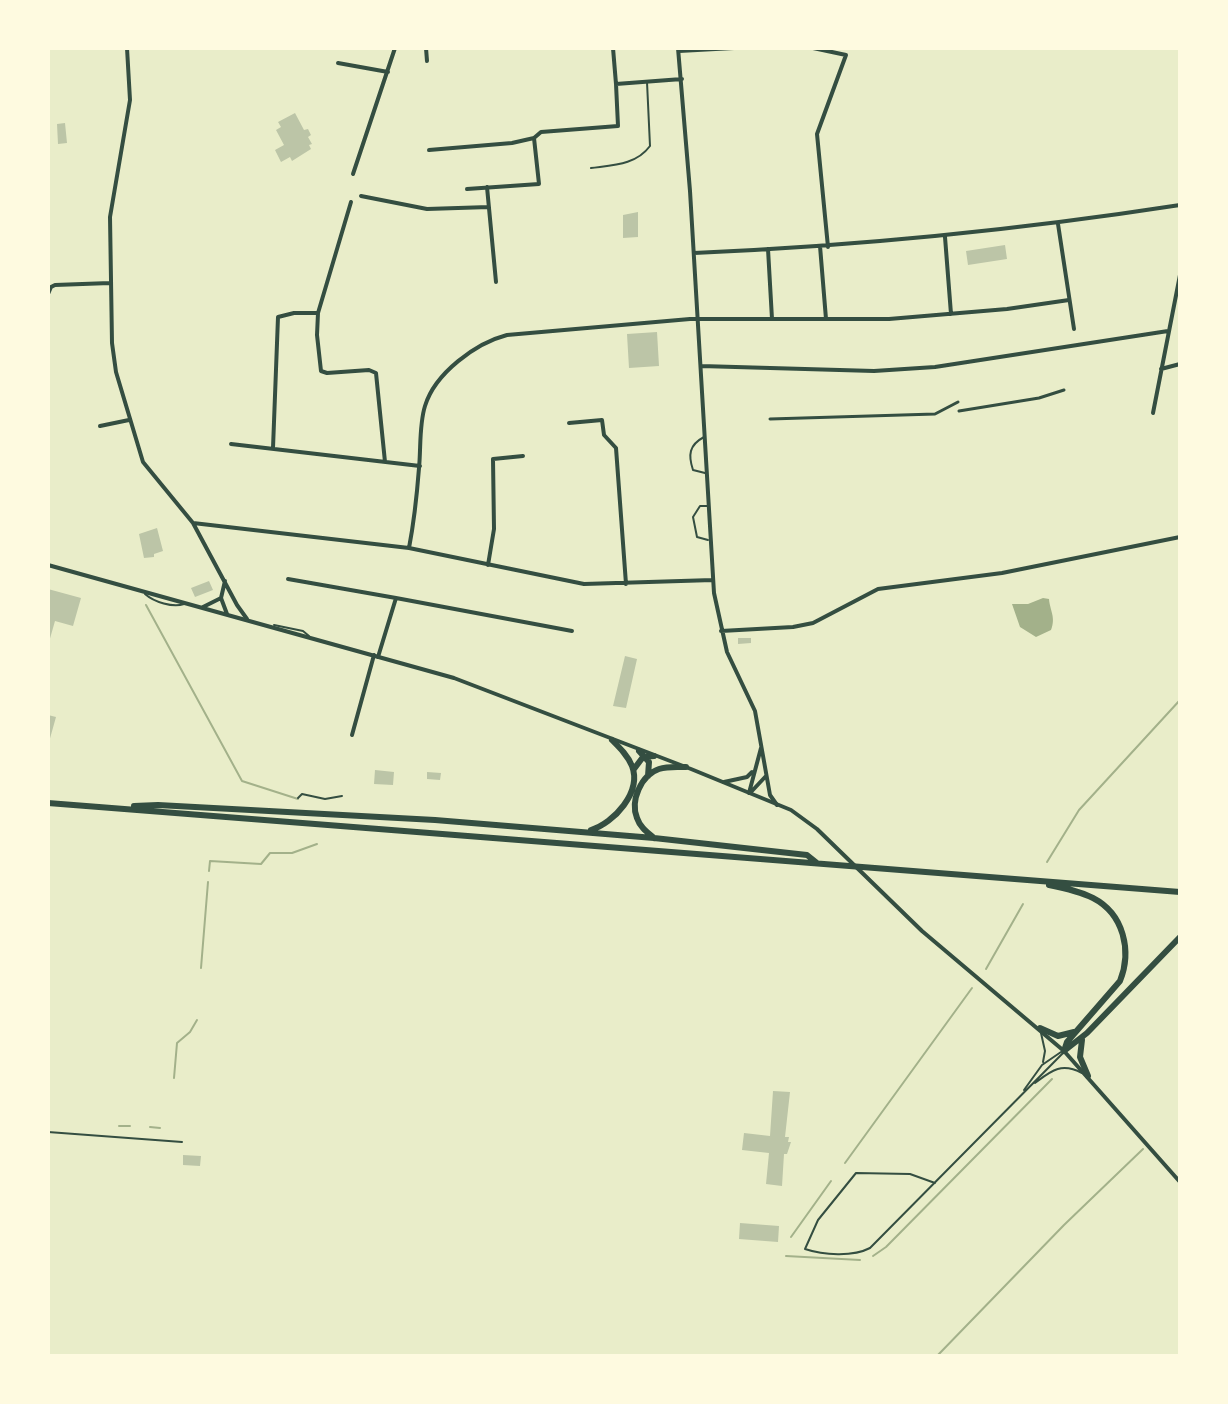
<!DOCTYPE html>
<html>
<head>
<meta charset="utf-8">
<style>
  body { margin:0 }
  #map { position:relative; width:1228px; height:1404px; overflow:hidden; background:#e9edc9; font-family:"IBM Plex Serif",serif }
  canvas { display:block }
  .frame { position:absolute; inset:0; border:50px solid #fefae0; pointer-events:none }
</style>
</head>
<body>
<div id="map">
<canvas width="1228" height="1404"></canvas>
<div class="frame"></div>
</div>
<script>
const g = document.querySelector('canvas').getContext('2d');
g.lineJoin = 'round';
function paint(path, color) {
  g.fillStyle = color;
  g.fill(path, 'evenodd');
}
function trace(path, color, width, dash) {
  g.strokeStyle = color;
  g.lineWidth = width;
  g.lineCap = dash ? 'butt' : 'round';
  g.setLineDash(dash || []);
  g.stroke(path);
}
paint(new Path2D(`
  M1043 598 1049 599C1050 611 1056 617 1051 630L1036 637 1020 627 1012 604H1028Z`), '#a3b18a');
trace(new Path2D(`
  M146 605 242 781 298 799
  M1047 862 1079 810 1180 700
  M209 871 210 861 261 864 270 853H292L317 844
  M201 968 208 882
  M986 969 1023 904
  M174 1078 177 1043 190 1032 197 1020
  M119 1126H130
  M150 1127 160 1128
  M845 1163 972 988
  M791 1237 831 1181
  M786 1256 860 1260
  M873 1256 886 1247 1052 1079
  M937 1356 1064 1225 1143 1149`), '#a3b18a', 2);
paint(new Path2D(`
  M295 113 304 130 308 129 311 135 308 137 312 144 309 145 311 149 292 161 290 157 281 162 275 150 284 145 276 130 281 127 278 122Z
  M65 123 67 143 58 144 57 124Z
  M638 212V237L623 238V215Z
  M1005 245 1007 259 968 265 966 251Z
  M657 332 659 366 629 368 627 334Z
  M157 528 163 551 154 554V557L144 558 139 534Z
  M209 581 213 590 195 597 191 588Z
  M48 589 81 598 73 626 55 621 49 642Z
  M738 638H751V643L738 644Z
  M625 656 637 659 626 708 613 706Z
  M48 715 56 717 49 742H48Z
  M375 770 394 772 393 785 374 784Z
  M427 772 441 773 440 780 427 779Z
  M773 1091 790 1092 785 1137H789L788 1142H791L787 1154H784L782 1186 766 1184 769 1153 742 1150 744 1133 770 1136Z
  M183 1155 201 1156 200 1166 183 1165Z
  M740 1223 779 1226 778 1242 739 1239Z`), '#bcc5a7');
trace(new Path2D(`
  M298 798 302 794 325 799 342 796`), '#344e41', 2);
trace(new Path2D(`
  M591 168C613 165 636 165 650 146L647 82
  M704 437C689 445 688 455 693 470L705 473
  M708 506H700L693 517 697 537 708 540
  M145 594C154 602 173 608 184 604
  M274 625 303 631 309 636
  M1041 1033 1045 1051 1043 1062
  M1035 1083C1051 1071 1061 1062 1082 1073
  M1024 1090 1042 1065 1061 1052
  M48 1132 182 1142
  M935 1183 910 1174 856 1173 818 1220 805 1249C823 1255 853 1257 870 1248L1064 1052`), '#344e41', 2);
trace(new Path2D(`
  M959 411 1039 398 1064 390
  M770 419 935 414 958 402`), '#344e41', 3);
trace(new Path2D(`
  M127 48 130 100 110 217 112 343 116 372 143 462 193 523 237 605 247 619
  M426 48 427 61
  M613 48 616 84
  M678 48 690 191 714 593 727 652 755 711 770 795 777 805
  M813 48 846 55 817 134 828 247
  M679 51 734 48
  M338 63 388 72
  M429 150 512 143 534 138
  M353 174 395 48
  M487 187 496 282
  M467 189 539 184 534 138 541 132 618 126 616 84 682 79
  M361 196 427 209 489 207
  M1058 224 1074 329
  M945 237 951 314
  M820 246 826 319
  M768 249 772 319
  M694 253C857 246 1018 230 1180 205
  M48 294 51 287 55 285 110 283
  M48 299V316
  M318 313 317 335 321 371 327 373 369 370 376 373 385 462
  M701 366 874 371 935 367 1168 331
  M1161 369 1180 364
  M1153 413 1180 275
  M569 423 602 420 604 435 616 448 626 584
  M100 426 129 420
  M231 444 420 466
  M273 448 278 317 294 313H318L351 202
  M193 523 409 548 584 584 713 580
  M409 548C414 522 417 494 419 468 421 448 419 425 425 406 435 373 476 343 507 335L690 319H889L1007 309 1069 300
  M488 565 494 529 493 459 523 456
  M288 579 396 598
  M225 581 221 598 227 614
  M203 607 221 598
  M721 631 793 627 813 623 878 589 1002 573 1180 537
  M378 657 396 598 572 631
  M352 735 374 655
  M724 782 747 777 752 772
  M751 792 766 776
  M749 793 761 748`), '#344e41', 4);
trace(new Path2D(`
  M48 565 454 678 691 769 791 810 817 829 922 931 1064 1051 1180 1182`), '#344e41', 4);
trace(new Path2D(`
  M639 751 649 762 648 776
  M634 769 643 757 654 756
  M48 803 1180 892
  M134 806 158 805 435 820 654 838 807 855 817 863
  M591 830C614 823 642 792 632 766 628 756 620 748 612 740
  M654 838C647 832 640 827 637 818 630 801 641 775 659 769 668 766 677 767 686 767
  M1049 885C1064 888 1079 891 1093 898 1124 914 1132 951 1120 981L1067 1042 1064 1051
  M1040 1028 1058 1036 1074 1032
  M1082 1040 1080 1057 1088 1076
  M1064 1051 1087 1033 1180 937`), '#344e41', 6);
</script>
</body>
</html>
